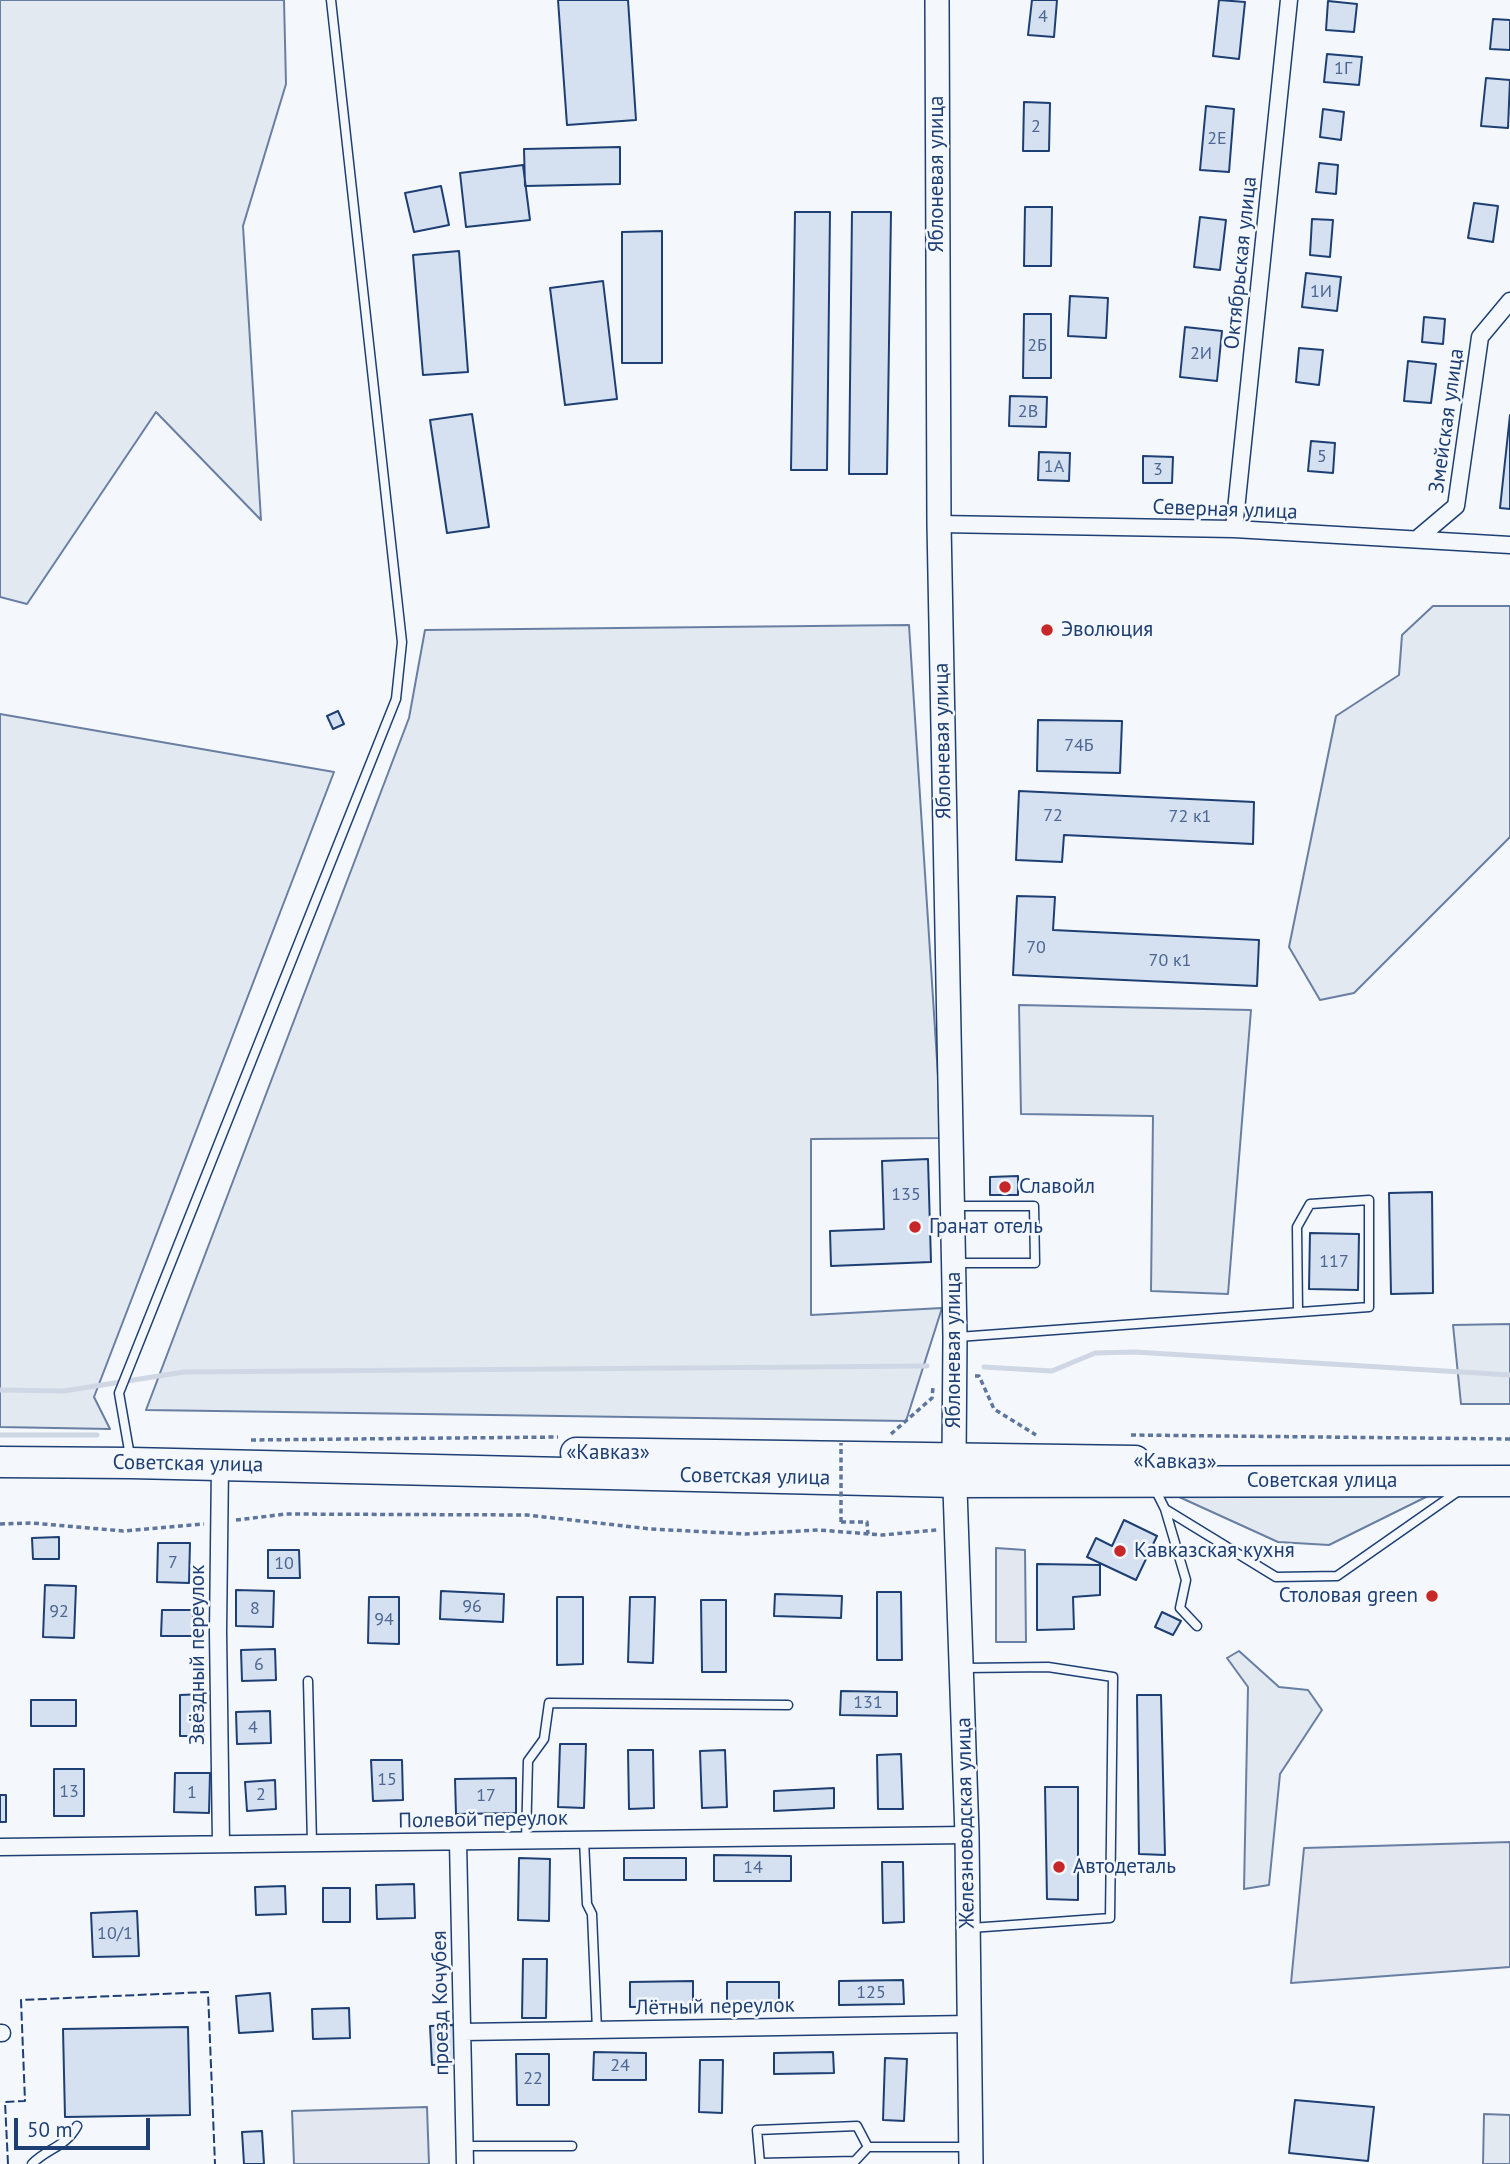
<!DOCTYPE html>
<html>
<head>
<meta charset="utf-8">
<style>
  body { margin:0 }
  #map { position:relative; width:1510px; height:2164px; overflow:hidden; background:#f4f7fb; font-family:"PT Sans",sans-serif }
  canvas { display:block }
  .scale { position:absolute; left:14px; top:2118px; width:136px; height:32px; box-sizing:border-box; border:4px solid #1d3f73; border-top:0; padding-left:9px; font-size:21px; line-height:24px; white-space:nowrap; color:#1d3f73; -webkit-text-stroke:5px #f4f7fb; paint-order:stroke }
</style>
</head>
<body>
<div id="map">
<canvas width="1510" height="2164"></canvas>
<div class="scale">50 m</div>
</div>
<script>
const g = document.querySelector('canvas').getContext('2d');
g.lineJoin = 'round';
function paint(path, color) {
  g.fillStyle = color;
  g.fill(path, 'evenodd');
}
function trace(path, color, width, dash) {
  g.strokeStyle = color;
  g.lineWidth = width;
  g.lineCap = dash ? 'butt' : 'round';
  g.setLineDash(dash || []);
  g.stroke(path);
}
function write(font, color, halo, rows, align = 'center') {
  g.font = font + ' "PT Sans",sans-serif';
  g.lineWidth = 5;
  g.setLineDash([]);
  g.textBaseline = 'middle';
  g.strokeStyle = halo;
  g.fillStyle = color;
  for (const [text, x, y, turn = 0] of rows) {
    g.save();
    g.translate(x, y);
    g.rotate((+turn || 0) * Math.PI / 180);
    g.textAlign = isNaN(turn) ? turn : align;
    if (halo) g.strokeText(text, 0, 0);
    g.fillText(text, 0, 0);
    g.restore();
  }
}
const green = new Path2D(`
  M0 0H284L286 84 243 226 261 520 156 412 27 604 0 597Z
  M1433 606H1510V837L1354 993 1320 1000 1289 947 1336 716 1399 675 1402 635Z
  M909 625 942 1138 811 1139V1315L942 1308 906 1421 146 1410 409 718 425 630Z
  M0 714 334 772 94 1397 110 1429 0 1427Z
  M1019 1005 1251 1010 1228 1294 1151 1291 1153 1116 1021 1114Z
  M1510 1324V1404H1461L1453 1325Z
  M1430 1495 1329 1545 1278 1542 1177 1496Z
  M1239 1651 1279 1687 1308 1690 1322 1710 1280 1774 1269 1885 1244 1889 1248 1687 1227 1658Z
  M1484 2114 1510 2115V2164H1483Z`);
paint(green, '#e3e9f0');
trace(green, '#687fa3', 2);
const parking = new Path2D(`
  M996 1548 1025 1550 1026 1642H996Z
  M1510 1842V1967L1291 1983 1304 1848Z
  M427 2107 429 2164H294L292 2111Z`);
paint(parking, '#e3e8f0');
trace(parking, '#687fa3', 2);
trace(new Path2D(`
  M984 1367 1052 1371 1095 1353 1135 1352 1510 1375
  M0 1390 64 1391 184 1372 927 1366
  M0 1435H97`), '#cfd7e4', 5);
const building = new Path2D(`
  M558 0H628L636 120 567 125Z
  M1032 0H1057L1054 37 1028 35Z
  M1219 0 1245 2 1239 59 1213 56Z
  M1328 1 1357 4 1354 32 1326 30Z
  M1493 19 1510 20V50L1490 49Z
  M1327 54 1362 57 1359 85 1324 82Z
  M1486 78 1510 80 1508 128 1481 126Z
  M1024 102 1050 103 1049 151H1023Z
  M1206 106 1234 109 1229 172 1200 170Z
  M1323 109 1344 112 1341 140 1320 137Z
  M620 147V184L525 186 524 149Z
  M1319 163 1338 165 1336 194 1316 192Z
  M523 165 530 220 466 227 460 173Z
  M441 186 449 225 414 232 405 193Z
  M1474 203 1498 206 1493 242 1468 238Z
  M1025 207H1052L1051 266H1024Z
  M795 212H830L827 470H791Z
  M852 212H891L887 474H849Z
  M1200 217 1226 220 1220 270 1194 267Z
  M1312 219 1333 220 1330 257 1310 255Z
  M662 231V363H622V232Z
  M459 251 468 372 423 375 413 255Z
  M1306 273 1341 277 1337 311 1302 307Z
  M603 281 617 399 565 405 550 288Z
  M1070 296 1108 298 1106 338 1068 336Z
  M1024 314H1051V378H1023Z
  M1424 317 1445 319 1443 344 1422 342Z
  M1185 327 1222 331 1217 381 1180 377Z
  M1299 348 1323 350 1319 385 1296 382Z
  M1408 361 1436 364 1431 403 1404 401Z
  M1010 396 1047 397 1046 427 1009 426Z
  M472 414 489 527 447 533 430 420Z
  M1510 415V509L1500 508Z
  M1311 441 1335 443 1333 473 1308 471Z
  M1039 452 1070 453 1069 481 1038 480Z
  M1143 456 1173 457 1172 483H1143Z
  M338 711 344 724 333 729 327 716Z
  M1038 720 1122 721 1120 773 1037 771Z
  M1019 791 1254 802 1253 844 1064 835 1062 862 1016 860Z
  M1017 896 1055 897 1053 930 1259 940 1257 986 1013 975Z
  M928 1159 931 1262 831 1266 830 1231 884 1229 882 1161Z
  M1018 1176V1195H990V1177Z
  M1432 1192 1433 1293 1391 1294 1389 1193Z
  M1310 1233 1359 1234 1358 1290 1309 1289Z
  M1124 1520 1157 1536 1136 1580 1087 1557 1096 1538 1112 1546Z
  M59 1537V1559H33L32 1538Z
  M158 1543H190L189 1583 157 1582Z
  M268 1550H299L300 1578H268Z
  M1037 1564 1100 1565V1595L1073 1597 1074 1629 1037 1630Z
  M45 1585 76 1586 74 1638 43 1637Z
  M236 1590 274 1591 273 1627 236 1626Z
  M441 1591 504 1594 503 1622 440 1619Z
  M877 1592H901L902 1660H877Z
  M775 1594 842 1596 841 1618 774 1616Z
  M369 1597H399V1644L368 1643Z
  M557 1597H583V1664L557 1665Z
  M630 1597H655L653 1663 628 1662Z
  M701 1600H726V1672H702Z
  M162 1610H193V1636H161Z
  M1162 1612 1181 1621 1173 1635 1155 1627Z
  M275 1649 276 1680 242 1681 241 1650Z
  M841 1691 897 1692V1716L840 1715Z
  M204 1694V1736H180V1695Z
  M1137 1695H1161L1165 1855 1139 1854Z
  M31 1700H76V1726H31Z
  M270 1711 271 1743 237 1744 236 1712Z
  M560 1744H586L584 1808 558 1807Z
  M628 1750H653L654 1808 629 1809Z
  M725 1750 727 1807 702 1808 700 1751Z
  M901 1754 903 1809H878L877 1755Z
  M371 1760H402L403 1800 373 1801Z
  M54 1769H84V1816H54Z
  M175 1773H210L209 1813 174 1812Z
  M516 1778V1813L456 1814 455 1779Z
  M275 1780 276 1809 247 1811 245 1782Z
  M1045 1787H1078V1900L1047 1899Z
  M834 1788V1808L774 1811V1791Z
  M0 1795H6V1822H0Z
  M714 1855 791 1856V1881H714Z
  M519 1858 550 1859 549 1921 518 1920Z
  M624 1858H686V1880H624Z
  M882 1862H903L904 1922 883 1923Z
  M414 1884 415 1918 377 1919 376 1885Z
  M285 1886 286 1914 256 1915 255 1887Z
  M323 1888H350V1922H323Z
  M137 1911 139 1956 93 1957 91 1913Z
  M523 1959H547L546 2018H522Z
  M903 1980 904 2004 839 2005V1981Z
  M693 1981V2006L630 2007V1982Z
  M727 1982H779V2005H727Z
  M270 1993 273 2031 239 2033 236 1996Z
  M349 2008 350 2038 313 2039 312 2009Z
  M454 2025 456 2064 432 2065 430 2026Z
  M188 2027 190 2115 65 2117 63 2029Z
  M594 2052 646 2053V2080H593Z
  M833 2052 834 2073 774 2074V2053Z
  M516 2054H549V2105H517Z
  M885 2058 907 2059 904 2121 883 2120Z
  M700 2060H723L722 2113 699 2112Z
  M1295 2100 1374 2107 1368 2161 1289 2153Z
  M262 2131 264 2164H244L242 2132Z`);
paint(building, '#d5e0f0');
trace(building, '#1d3f73', 2);
const lane = new Path2D(`
  M955 1206H1034L1035 1263H956
  M958 1337 1369 1307V1200L1310 1204 1297 1227 1298 1312
  M130 1456 119 1393 396 699 402 642 331 0
  M1154 1487 1165 1509 1276 1577 1337 1576 1460 1490
  M1165 1509 1186 1580 1180 1608 1197 1626
  M965 1668 1048 1667 1113 1677 1110 1918 971 1928
  M308 1681 312 1843
  M584 1840 587 1904 592 1914 597 2030
  M526 1841 528 1761 544 1739 549 1703 788 1705
  M465 2146H572
  M868 2147 857 2126 757 2130 760 2163 855 2161 868 2147H968
  M32 2164C47 2148 65 2148 77 2126`);
const street = new Path2D(`
  M939 524 1234 529 1510 545
  M1234 529 1289 0
  M1417 539 1456 506 1480 337 1510 301
  M220 1465 218 1632 221 1844
  M458 1842 465 2164
  M0 1847 967 1835
  M463 2032 969 2024
  M0 2033H2`);
const secondary = new Path2D(`
  M937 0 939 524 955 1337 954 1460 967 1835 971 2164`);
const highway = new Path2D(`
  M576 1453 1135 1461
  M0 1462 131 1463 955 1482 1510 1481`);
trace(lane, '#1d3f73', 11);
trace(street, '#1d3f73', 19);
trace(secondary, '#1d3f73', 26);
trace(highway, '#1d3f73', 33);
trace(new Path2D(`
  M975 1376H979L994 1409 1036 1435
  M891 1434 932 1398 933 1387
  M1131 1435 1510 1439
  M251 1440 558 1437
  M236 1520 286 1514 527 1515 651 1529 746 1534 819 1530 882 1535 937 1530
  M841 1522H867L868 1534
  M0 1524 32 1523 123 1531 204 1524`), '#5e769c', 3.5, [5, 3.5]);
trace(lane, '#f4f7fb', 8);
trace(street, '#f4f7fb', 16);
trace(secondary, '#f4f7fb', 23);
trace(highway, '#f4f7fb', 30);
trace(new Path2D(`
  M841 1522V1443`), '#5e769c', 3.5, [5, 3.5]);
trace(new Path2D(`
  M8 2164 5 2102 25 2101 21 2000 208 1992 215 2164`), '#1d3f73', 2, [9, 3.5]);
for (const [x, y, r, color] of [
  [1047,630,7,"#c62828"],
  [1005,1187,7,"#c62828"],
  [915,1227,7,"#c62828"],
  [1120,1551,7,"#c62828"],
  [1432,1596,7,"#c62828"],
  [1059,1867,7,"#c62828"]
]) {
  const dot = new Path2D();
  dot.arc(x, y, r, 0, 2 * Math.PI);
  g.fillStyle = color;
  g.fill(dot);
  trace(dot, '#f4f7fb', 2.5);
}
write('18px', '#4b6792', null, [
  ["4",1043,17],
  ["1Г",1343,69],
  ["2",1036,127],
  ["2Е",1217,139],
  ["1И",1321,292],
  ["2Б",1037,346],
  ["2И",1201,354],
  ["2В",1028,412],
  ["5",1322,457],
  ["1А",1054,467],
  ["3",1158,470],
  ["74Б",1079,746],
  ["72",1053,816],
  ["72 к1",1190,817],
  ["70",1036,948],
  ["70 к1",1170,961],
  ["135",906,1195],
  ["117",1334,1262],
  ["7",173,1563],
  ["10",284,1564],
  ["96",472,1607],
  ["8",255,1609],
  ["92",59,1612],
  ["94",384,1620],
  ["6",259,1665],
  ["131",868,1703],
  ["4",253,1728],
  ["15",387,1780],
  ["13",69,1792],
  ["1",192,1793],
  ["2",261,1795],
  ["17",486,1796],
  ["14",753,1868],
  ["10/1",115,1934],
  ["125",871,1993],
  ["24",620,2066],
  ["22",533,2079]
]);
write('21px', '#1d3f73', '#f4f7fb', [
  ["Яблоневая улица",937,174,-90],
  ["Октябрьская улица",1241,263,-84],
  ["Змейская улица",1447,421,-82],
  ["Северная улица",1225,510,2],
  ["Яблоневая улица",943,741,-91],
  ["Яблоневая улица",954,1350,-90],
  ["«Кавказ»",608,1453],
  ["«Кавказ»",1175,1462,1],
  ["Советская улица",188,1464,1],
  ["Советская улица",755,1477,1],
  ["Советская улица",1322,1481],
  ["Звёздный переулок",198,1655,-90],
  ["Полевой переулок",483,1820,-1],
  ["Железноводская улица",966,1823,-91],
  ["проезд Кочубея",441,2003,-91],
  ["Лётный переулок",715,2007,-1]
]);
write('21px', '#1d3f73', '#f4f7fb', [
  ["Эволюция",1061,630],
  ["Славойл",1019,1187],
  ["Гранат отель",929,1227],
  ["Кавказская кухня",1134,1551],
  ["Столовая green",1418,1596,"right"],
  ["Автодеталь",1073,1867]
], 'left');
</script>
</body>
</html>
